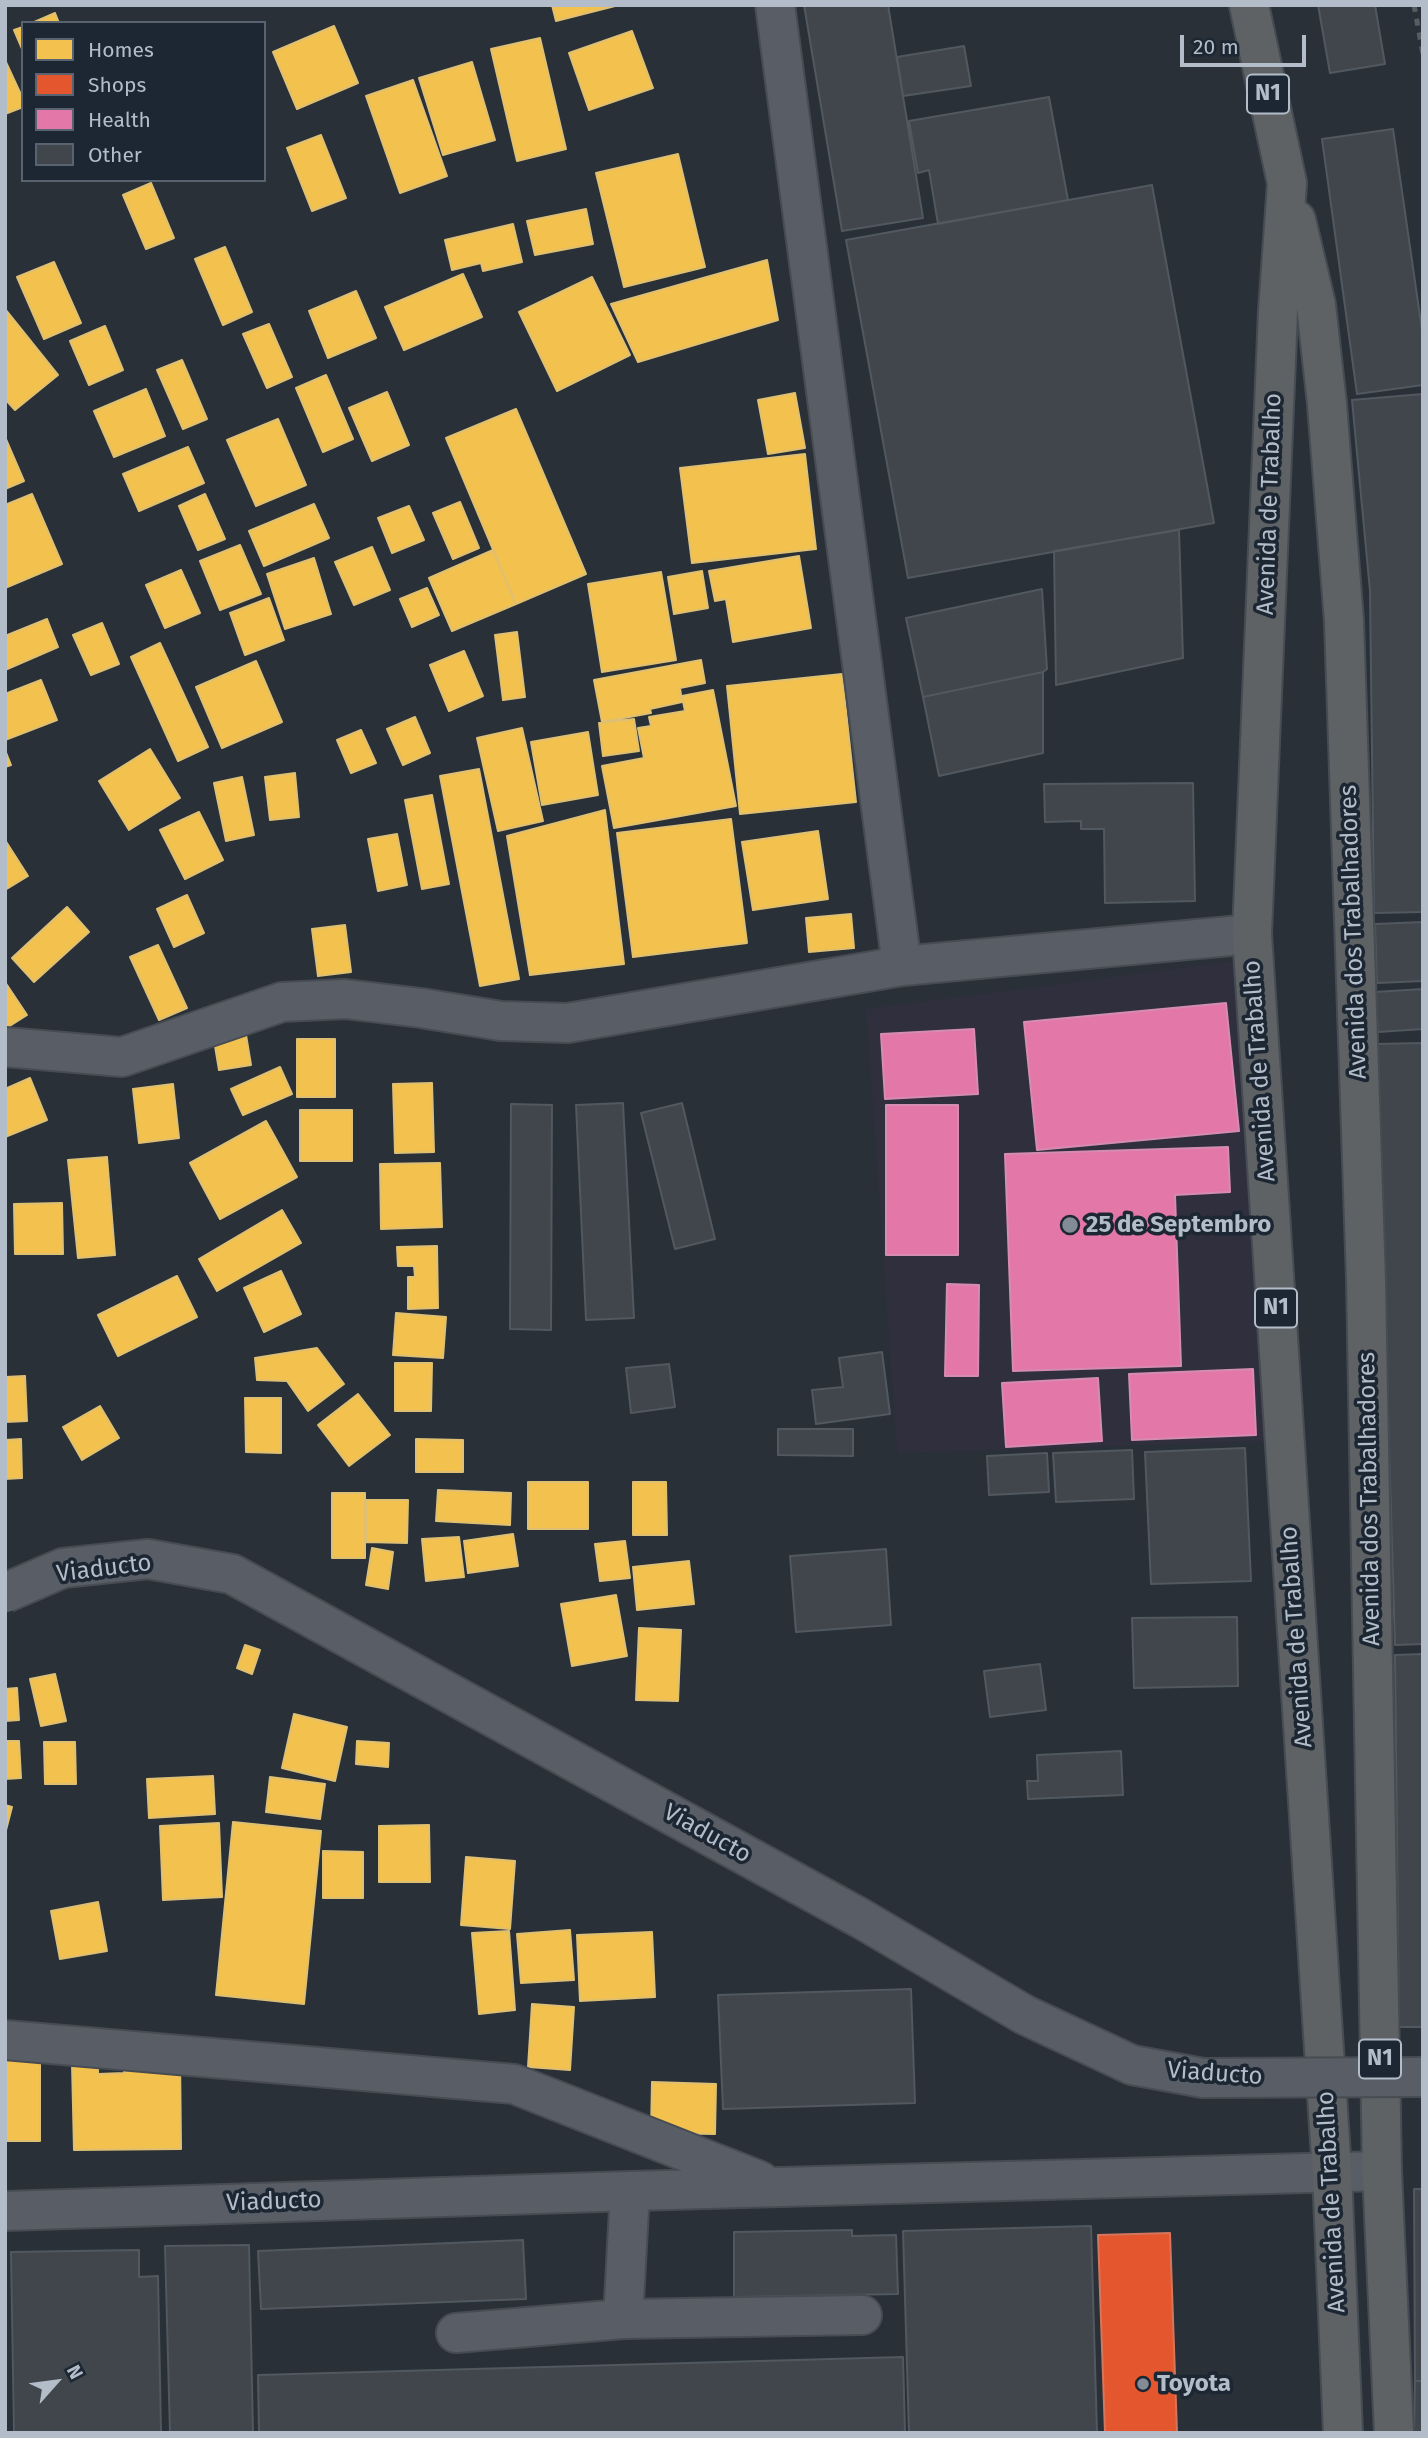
<!DOCTYPE html>
<html>
<head>
<meta charset="utf-8">
<style>
  body { margin:0 }
  #map { position:relative; width:1428px; height:2438px; overflow:hidden; background:#293038; font-family:"Fira Sans",sans-serif }
  canvas { display:block }
  .frame { position:absolute; inset:0; border:7px solid #b3bdc9; pointer-events:none }
  .legend { position:absolute; left:21px; top:21px; width:245px; height:161px; box-sizing:border-box; background:#1c2733; border:2px solid #58636f; margin:0; padding:9px 12px; list-style:none; font-size:21px; color:#b3bdc9 }
  .legend li { display:flex; align-items:center; gap:14px; height:35px }
  .legend b { width:35px; border:2px solid #58636f }
  .north { position:absolute; left:21px; top:2347px; width:70px; height:70px; -webkit-text-stroke:5px #1c2733; paint-order:stroke; rotate:62deg; font-size:19px; font-weight:700; line-height:28px; text-align:center; color:#b3bdc9 }
  .north::after { content:''; display:block; margin:auto; width:24px; height:32px; background:#b3bdc9; clip-path:polygon(50% 0,100% 100%,50% 72%,0 100%) }
  .scale { position:absolute; left:1180px; top:35px; width:126px; height:32px; box-sizing:border-box; border:4px solid #b3bdc9; border-top:0; padding-left:9px; font-size:21px; line-height:24px; white-space:nowrap; color:#b3bdc9; -webkit-text-stroke:5px #1c2733; paint-order:stroke }
</style>
</head>
<body>
<div id="map">
<canvas width="1428" height="2438"></canvas>
<div class="frame"></div>
<ul class="legend">
<li><b style="height:19px;background:#f2c14e"></b>Homes</li>
<li><b style="height:19px;background:#e4572e"></b>Shops</li>
<li><b style="height:19px;background:#e377a8"></b>Health</li>
<li><b style="height:19px;background:#40464c"></b>Other</li>
</ul>
<div class="north">N</div>
<div class="scale">20 m</div>
</div>
<script>
const g = document.querySelector('canvas').getContext('2d');
g.lineJoin = 'round';
function paint(path, color) {
  g.fillStyle = color;
  g.fill(path, 'evenodd');
}
function trace(path, color, width, dash) {
  g.strokeStyle = color;
  g.lineWidth = width;
  g.lineCap = dash ? 'butt' : 'round';
  g.setLineDash(dash || []);
  g.stroke(path);
}
function write(font, color, halo, rows, align = 'center') {
  g.font = font + ' "Fira Sans",sans-serif';
  g.lineWidth = 7;
  g.setLineDash([]);
  g.textBaseline = 'middle';
  g.strokeStyle = halo;
  g.fillStyle = color;
  for (const [text, x, y, turn = 0] of rows) {
    g.save();
    g.translate(x, y);
    g.rotate((+turn || 0) * Math.PI / 180);
    g.textAlign = isNaN(turn) ? turn : align;
    if (halo) g.strokeText(text, 0, 0);
    g.fillText(text, 0, 0);
    g.restore();
  }
}
paint(new Path2D(`
  M1244 960 1270 1441 897 1453 866 1009Z`), '#302f3e');
const homes = new Path2D(`
  M552 5H619L556 21Z
  M55 13 59 23H32Z
  M334 26 358 83 297 109 273 52Z
  M23 27V51L14 30Z
  M632 31 653 88 589 110 569 53Z
  M540 38 566 149 517 161 491 49Z
  M5 60 23 99V107L5 114Z
  M472 62 495 140 443 155 419 78Z
  M413 80 447 176 400 193 366 96Z
  M321 135 346 198 312 211 287 148Z
  M678 154 705 267 624 287 596 173Z
  M151 183 174 238 146 249 123 195Z
  M586 209 593 244 535 255 527 221Z
  M513 224 522 262 483 271 481 263 452 270 445 240Z
  M225 247 252 312 223 325 195 259Z
  M767 260 778 320 638 362 611 304Z
  M54 262 81 323 44 339 17 277Z
  M463 274 482 317 404 350 385 307Z
  M592 277 630 355 557 391 519 312Z
  M356 291 376 338 328 358 309 311Z
  M5 309 58 375 15 410 5 399Z
  M269 324 292 377 267 388 243 334Z
  M105 326 123 370 89 385 70 341Z
  M182 360 207 419 183 429 157 370Z
  M326 375 353 439 323 452 296 388Z
  M146 389 165 436 114 457 94 411Z
  M387 392 409 445 372 461 349 408Z
  M795 393 805 448 768 454 758 400Z
  M516 409 586 574 516 604 446 438Z
  M278 419 306 485 256 506 227 440Z
  M5 437 24 481 5 489Z
  M188 447 204 483 139 511 123 474Z
  M805 454 816 549 692 563 680 468Z
  M32 494 62 564 5 588V505Z
  M205 494 225 539 198 550 179 506Z
  M460 502 479 548 453 559 433 513Z
  M314 504 329 538 264 566 249 531Z
  M409 506 424 540 392 553 378 518Z
  M240 545 261 594 220 610 200 561Z
  M372 547 390 590 354 605 335 562Z
  M493 550 516 604 452 631 429 578Z
  M799 556 811 628 733 642 726 599 715 601 709 571Z
  M314 558 331 614 285 629 267 574Z
  M181 570 200 613 165 628 146 585Z
  M702 571 708 608 674 614 668 577Z
  M661 572 676 660 602 672 588 584Z
  M427 588 439 615 412 627 400 599Z
  M269 598 284 640 245 655 230 613Z
  M47 619 58 647 5 670V636Z
  M102 623 119 664 91 675 73 635Z
  M517 632 525 697 503 700 495 635Z
  M160 643 208 747 178 761 131 657Z
  M464 651 483 696 449 711 430 665Z
  M701 660 705 683 680 688 682 702 650 709 651 713 602 722 594 680Z
  M256 661 282 722 222 748 196 687Z
  M842 674 856 802 740 814 727 686Z
  M41 680 57 720 5 740V694Z
  M713 690 736 806 614 828 602 766 644 758 638 728 651 726 649 717 685 711 682 696Z
  M415 717 430 753 403 765 387 729Z
  M634 719 639 751 603 756 599 723Z
  M522 728 543 821 498 831 477 738Z
  M361 730 376 763 351 773 337 740Z
  M588 732 598 795 542 805 531 742Z
  M150 749 180 798 129 830 99 781Z
  M5 750 11 765 5 767Z
  M479 769 519 979 480 986 440 776Z
  M295 773 299 817 270 820 265 777Z
  M242 777 254 835 226 841 214 783Z
  M432 795 449 884 422 889 405 800Z
  M605 810 624 964 530 975 507 836Z
  M199 812 223 860 185 879 160 830Z
  M731 819 747 943 633 957 617 833Z
  M818 831 828 899 753 910 742 842Z
  M397 834 407 885 378 891 368 839Z
  M5 840 28 876 5 890Z
  M187 895 204 933 174 947 157 909Z
  M67 907 89 932 34 982 12 958Z
  M851 914 854 948 809 952 806 918Z
  M345 925 351 972 318 976 312 929Z
  M158 945 187 1008 159 1020 130 957Z
  M5 982 27 1015 5 1029Z
  M246 1035 251 1065 219 1070 214 1040Z
  M297 1039H335V1097H297Z
  M280 1067 292 1094 243 1115 231 1089Z
  M30 1078 47 1120 5 1137V1089Z
  M432 1083 434 1152 395 1153 393 1084Z
  M173 1084 179 1138 139 1143 133 1089Z
  M300 1110H352V1161H300Z
  M266 1121 297 1177 220 1219 190 1163Z
  M107 1157 115 1255 78 1258 68 1160Z
  M440 1163 442 1227 381 1229 380 1164Z
  M62 1203 63 1254H15L14 1204Z
  M282 1210 301 1243 217 1291 199 1259Z
  M437 1246 438 1308 408 1309V1277H415L414 1266H398L397 1247Z
  M281 1271 301 1314 264 1332 244 1288Z
  M177 1276 197 1317 118 1356 98 1315Z
  M396 1313 446 1317 443 1358 393 1355Z
  M317 1348 344 1384 308 1411 287 1381 257 1380 255 1358Z
  M395 1363H432L431 1411H395Z
  M25 1376 27 1421 5 1422V1377Z
  M358 1394 390 1435 349 1466 318 1425Z
  M245 1398H281V1453L246 1452Z
  M100 1406 119 1438 82 1460 63 1427Z
  M21 1439 22 1478 5 1479V1440Z
  M416 1439 463 1440V1472H416Z
  M528 1482H588V1529H528Z
  M633 1482H666L667 1535H633Z
  M438 1490 511 1493 510 1525 436 1521Z
  M332 1493H365V1558H332Z
  M366 1500H408L407 1543 366 1542Z
  M513 1534 518 1566 468 1573 464 1541Z
  M459 1537 464 1577 426 1581 422 1539Z
  M625 1541 630 1578 600 1581 595 1544Z
  M372 1548 393 1552 388 1589 366 1585Z
  M689 1561 694 1604 637 1610 633 1567Z
  M616 1595 627 1656 572 1666 561 1604Z
  M639 1628 681 1630 678 1701 636 1700Z
  M245 1645 260 1650 252 1674 237 1668Z
  M55 1674 66 1721 41 1726 30 1679Z
  M17 1688 19 1720 5 1721V1689Z
  M294 1714 347 1727 335 1781 282 1768Z
  M5 1741H19L21 1778 5 1779Z
  M357 1741 389 1743 388 1767 356 1764Z
  M44 1742H75L76 1784H45Z
  M213 1776 215 1814 149 1818 147 1779Z
  M270 1777 325 1784 320 1819 266 1812Z
  M5 1805 12 1807 5 1834Z
  M233 1822 321 1831 304 2004 216 1995Z
  M219 1823 222 1897 163 1900 160 1826Z
  M429 1825 430 1882H379V1826Z
  M323 1851 363 1852V1898H323Z
  M466 1857 515 1861 510 1929 461 1925Z
  M98 1902 107 1951 60 1959 51 1911Z
  M570 1930 574 1980 521 1983 517 1934Z
  M509 1931 515 2010 479 2014 472 1933Z
  M652 1932 655 1997 580 2001 577 1935Z
  M532 2004 574 2007 570 2070 528 2067Z
  M124 2056 180 2057 181 2149 74 2150 72 2063H98V2074L124 2073Z
  M5 2060H40V2141H5Z
  M652 2082 716 2084 715 2134 651 2133Z`);
paint(homes, '#f2c14e');
trace(homes, '#dfc073', 2);
const shops = new Path2D(`
  M1170 2233 1177 2433H1105L1098 2235Z`);
paint(shops, '#e4572e');
trace(shops, '#d5765c', 2);
const health = new Path2D(`
  M1226 1003 1239 1131 1037 1150 1024 1022Z
  M974 1029 978 1094 885 1099 881 1034Z
  M886 1105H958V1255H886Z
  M1228 1147 1230 1192 1175 1195 1181 1366 1013 1371 1005 1154Z
  M947 1284 979 1285 978 1376H945Z
  M1253 1369 1256 1435 1132 1440 1129 1374Z
  M1098 1378 1102 1441 1006 1447 1002 1383Z`);
paint(health, '#e377a8');
trace(health, '#d58cb2', 2);
const building = new Path2D(`
  M804 5H888L923 218 842 231Z
  M1318 5H1375L1385 64 1330 73Z
  M964 46 971 86 903 96 897 57Z
  M1049 97 1068 200 938 224 929 170 918 173 909 121Z
  M1393 129 1423 337V385L1357 394 1322 139Z
  M1152 185 1214 523 908 578 846 240Z
  M1423 394V912L1374 913 1370 591 1352 400Z
  M1179 530 1183 658 1056 685 1054 551Z
  M1042 589 1047 669 1043 672 923 697 906 618Z
  M1043 672V753L939 776 923 697Z
  M1193 783 1195 901 1105 903 1104 829H1081V821L1045 822 1044 784Z
  M1423 922V981L1377 983 1375 924Z
  M1423 989V1029L1378 1032 1375 992Z
  M1423 1043V1644L1395 1645 1377 1044Z
  M623 1103 634 1318 586 1320 576 1105Z
  M682 1103 715 1239 675 1249 641 1113Z
  M511 1104 552 1105 551 1330 510 1329Z
  M882 1352 890 1414 816 1424 812 1390 843 1387 839 1358Z
  M669 1364 675 1407 631 1413 626 1368Z
  M778 1429H853V1456L778 1455Z
  M1245 1448 1251 1581 1151 1584 1145 1452Z
  M1132 1450 1134 1499 1056 1502 1053 1453Z
  M1047 1453 1049 1492 989 1495 987 1456Z
  M886 1549 891 1625 796 1632 790 1556Z
  M1237 1617 1238 1686 1134 1688 1132 1618Z
  M1423 1654V2027H1399L1395 1655Z
  M1040 1664 1046 1710 990 1717 984 1671Z
  M1121 1751 1123 1795 1028 1799 1027 1781H1038L1037 1755Z
  M911 1989 915 2103 723 2109 718 1995Z
  M1414 2189H1423V2381H1415Z
  M1091 2226 1097 2433H909L903 2231Z
  M852 2230V2236L896 2235 898 2294 734 2297V2232Z
  M523 2240 526 2299 261 2309 258 2251Z
  M249 2245 253 2433H170L165 2246Z
  M139 2250V2277L158 2276 161 2433H14L11 2252Z
  M903 2357 905 2433H259L258 2375Z
  M1415 2381H1423V2433H1414Z`);
paint(building, '#40464c');
trace(building, '#51585f', 2);
const minor = new Path2D(`
  M775 5 902 966
  M5 1047 122 1057 282 1002 345 999 421 1008 501 1021 568 1023 902 966 1252 934
  M5 2040 514 2084 760 2181
  M630 2191 623 2319 862 2315
  M5 2211 630 2191 1382 2171
  M456 2333 623 2319`);
const highway = new Path2D(`
  M1249 5 1287 183 1278 311 1252 934 1332 2173 1343 2433
  M1296 220 1316 305 1327 404 1344 621 1366 1280 1382 2171 1394 2433`);
trace(minor, '#474c53', 42);
trace(highway, '#464c53', 42);
trace(minor, '#595e66', 38);
trace(highway, '#5e6265', 38);
trace(new Path2D(`
  M1414 5 1423 54`), '#585d64', 5, [7, 7]);
const minorBridge = new Path2D(`
  M5 1593 63 1568 148 1559 232 1574 860 1918 1025 2015 1132 2065 1203 2078 1423 2077`);
trace(minorBridge, '#474c53', 42, []);
trace(minorBridge, '#595e66', 38);
for (const [x, y, r, color] of [
  [1070,1225,9,"#838c96"],
  [1143,2384,7,"#838c96"]
]) {
  const dot = new Path2D();
  dot.arc(x, y, r, 0, 2 * Math.PI);
  g.fillStyle = color;
  g.fill(dot);
  trace(dot, '#1c2733', 2.5);
}
for (const [x, y, w] of [
  [1268,94,42],
  [1276,1308,42],
  [1380,2059,42]
]) {
  const box = new Path2D();
  box.roundRect(x - w / 2, y - 19.5, w, 39, 5);
  g.fillStyle = '#1c2733';
  g.fill(box);
  trace(box, '#b3bdc9', 2);
}
write('bold 23px', '#b3bdc9', null, [
  ["N1",1268,94],
  ["N1",1276,1308],
  ["N1",1380,2059]
]);
write('24px', '#b3bdc9', '#1c2733', [
  ["Avenida de Trabalho",1270,504,-88],
  ["Avenida dos Trabalhadores",1354,932,-92],
  ["Avenida de Trabalho",1260,1071,-94],
  ["Avenida dos Trabalhadores",1370,1499,-91],
  ["Viaducto",104,1569,-7],
  ["Avenida de Trabalho",1297,1637,-94],
  ["Viaducto",707,1834,29],
  ["Viaducto",1215,2074,4],
  ["Viaducto",274,2202,-2],
  ["Avenida de Trabalho",1332,2202,-93]
]);
write('bold 24px', '#b3bdc9', '#1c2733', [
  ["25 de Septembro",1086,1225],
  ["Toyota",1157,2384]
], 'left');
</script>
</body>
</html>
